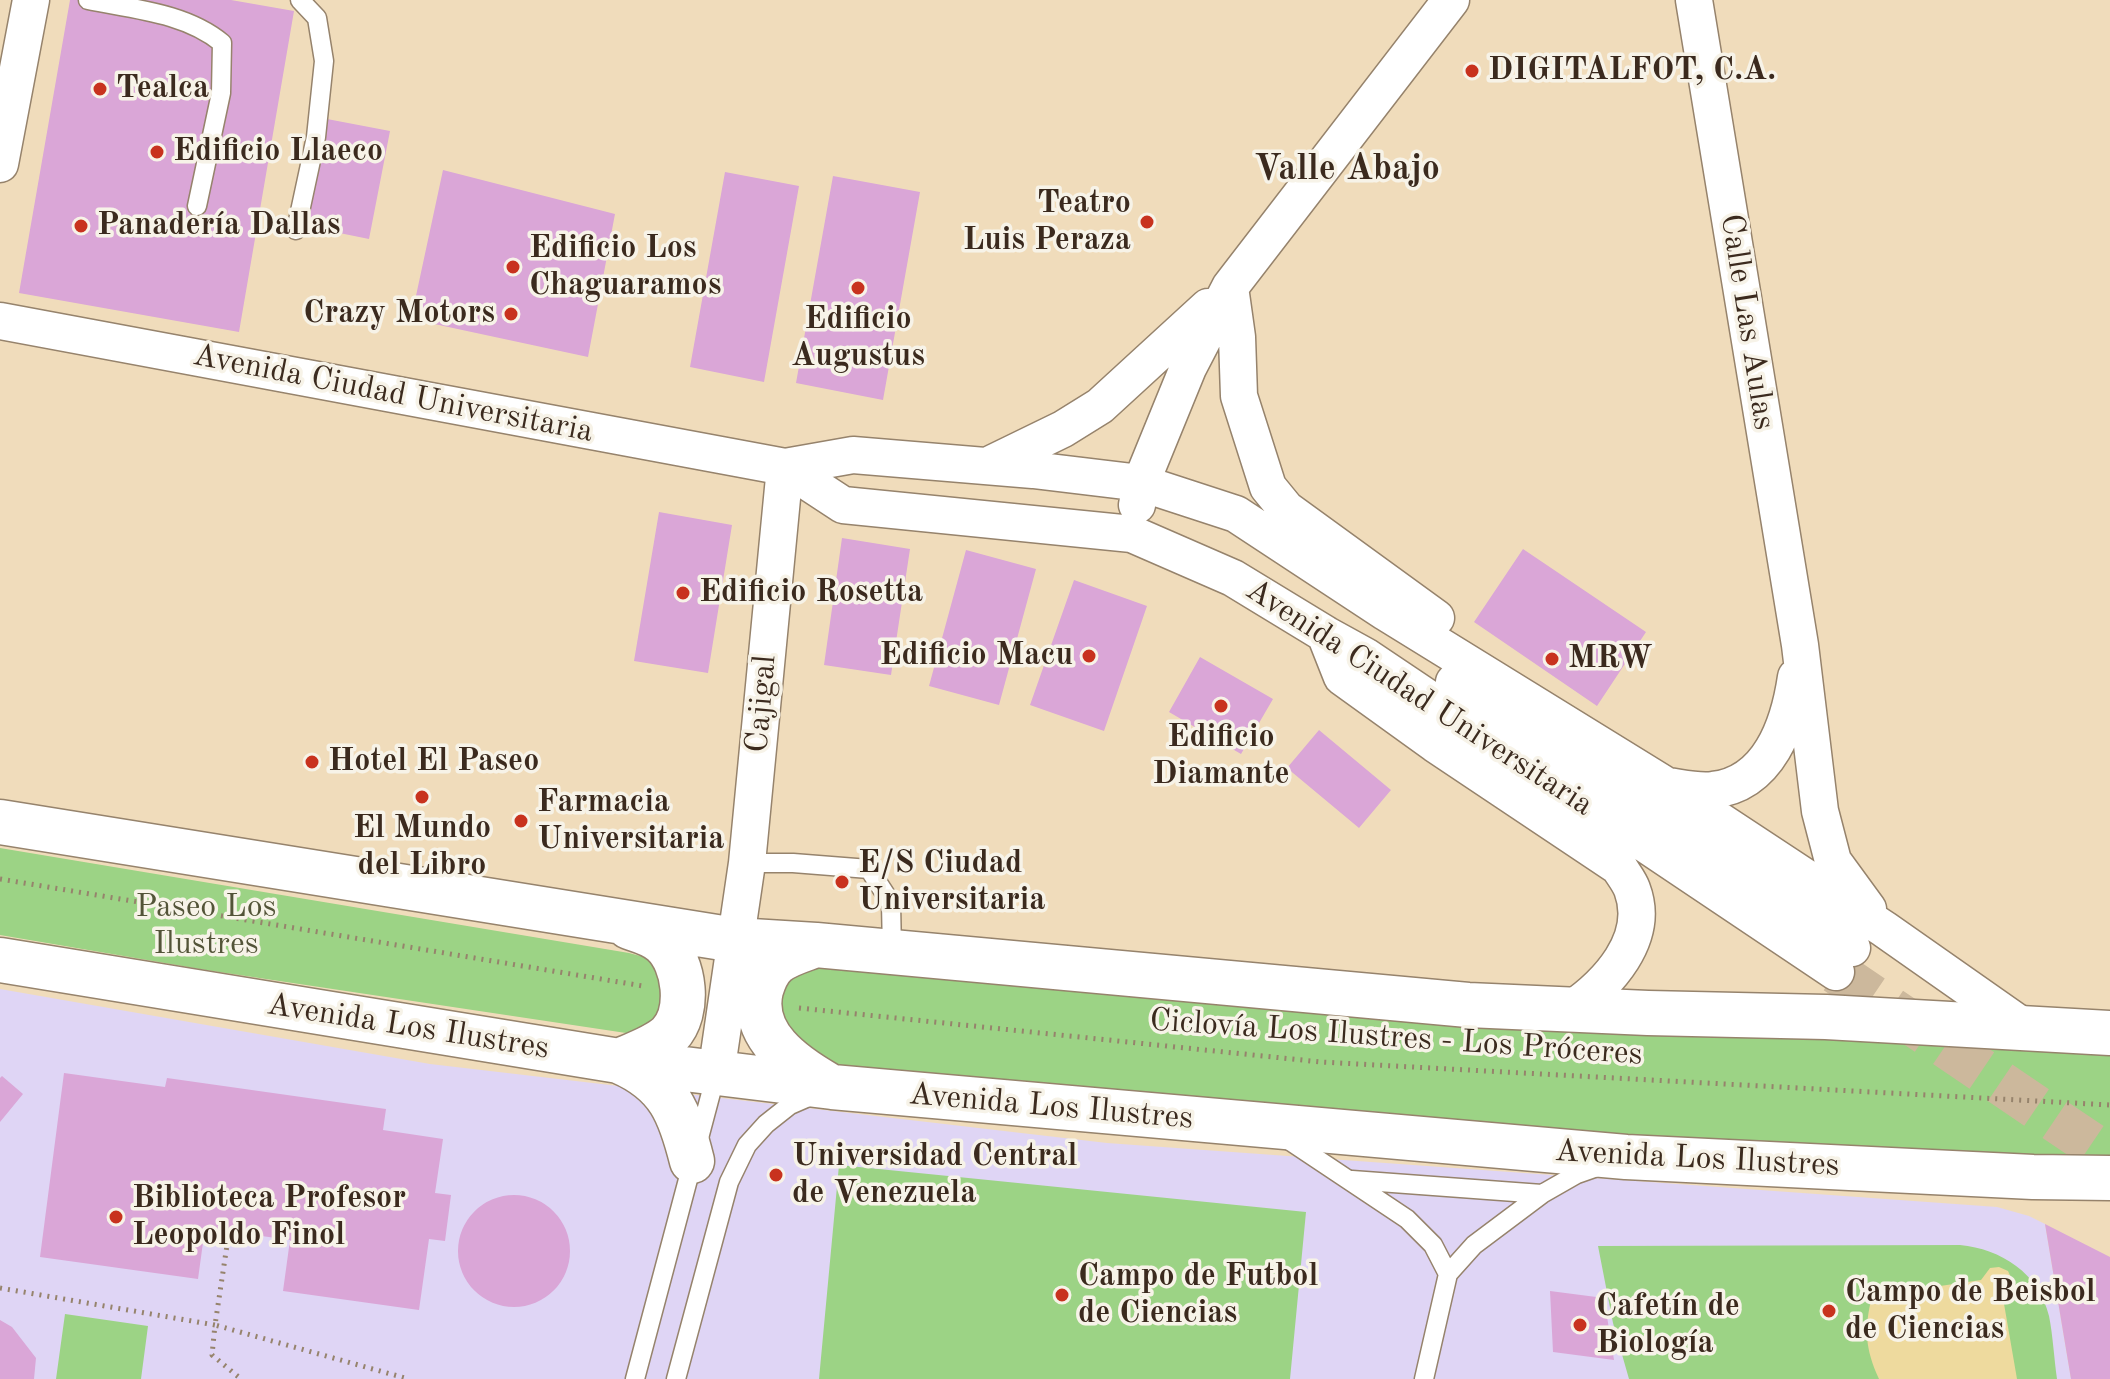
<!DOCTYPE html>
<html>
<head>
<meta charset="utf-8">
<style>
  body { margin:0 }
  canvas { display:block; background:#f0dcbb }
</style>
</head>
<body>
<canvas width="2110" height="1379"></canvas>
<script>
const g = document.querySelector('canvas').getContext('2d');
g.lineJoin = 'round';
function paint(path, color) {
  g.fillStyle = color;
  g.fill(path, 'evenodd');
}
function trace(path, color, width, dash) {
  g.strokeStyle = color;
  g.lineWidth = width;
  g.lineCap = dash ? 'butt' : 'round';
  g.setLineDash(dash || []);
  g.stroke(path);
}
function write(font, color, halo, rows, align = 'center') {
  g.font = font + ' "Old Standard TT",serif';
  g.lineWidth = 7;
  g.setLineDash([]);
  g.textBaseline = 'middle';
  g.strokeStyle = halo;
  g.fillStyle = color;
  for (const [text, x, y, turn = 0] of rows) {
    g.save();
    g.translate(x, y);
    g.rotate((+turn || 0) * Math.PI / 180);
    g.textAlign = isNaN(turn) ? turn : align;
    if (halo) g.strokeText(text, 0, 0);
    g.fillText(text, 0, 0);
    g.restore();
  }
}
paint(new Path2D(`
  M0 989 430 1064 1107 1143 1997 1207 2029 1216 2045 1224 2071 1379H0Z`), '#dfd5f5');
paint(new Path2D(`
  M0 848 629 953 674 965 666 1039 206 970 0 935Z
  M774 964 2110 1033V1178L804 1072 764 979Z
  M839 1165 1306 1212 1290 1379H819Z
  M1960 1245C2001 1249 2039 1273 2049 1316 2053 1336 2054 1358 2057 1379H1629L1613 1323 1598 1246Z
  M65 1314 148 1326 141 1379H56Z`), '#9cd385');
paint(new Path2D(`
  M1999 1267 2008 1271 2013 1282 2011 1290 2003 1298 2017 1379H1879C1865 1348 1864 1329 1872 1296L1981 1280 1990 1268Z`), '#eeda9e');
paint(new Path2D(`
  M70 0H231L294 11 239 332 19 293Z
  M327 119 390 131 369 239 305 226Z
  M443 170 615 214 588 357 411 319Z
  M725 172 799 186 764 382 690 367Z
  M833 176 920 192 883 400 796 383Z
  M659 512 732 525 708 673 634 661Z
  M842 538 910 549 891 675 824 665Z
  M1523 549 1646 632 1597 706 1474 622Z
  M966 550 1036 569 999 705 929 686Z
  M1074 580 1147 606 1104 731 1030 705Z
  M1200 657 1273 699 1241 754 1169 712Z
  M1319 730 1391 790 1359 828 1287 768Z
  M64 1073 165 1087 167 1078 386 1109 383 1130 443 1139 435 1193 451 1195 445 1241 429 1239 419 1310 283 1291 290 1240 205 1228 198 1279 40 1257Z
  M2 1076 23 1094 0 1122V1078Z
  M458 1251a56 56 0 1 1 112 0a56 56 0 1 1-112 0Z
  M2045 1224 2110 1257V1379H2071Z
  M1550 1291 1604 1298 1614 1360 1553 1352Z
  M0 1320 12 1327 36 1358 34 1379H0Z`), '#daa6d7');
trace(new Path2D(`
  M1836 972 2110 1157`), '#ccb89c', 44, [44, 22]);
const service = new Path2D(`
  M88 0C133 9 186 13 222 43L221 93 197 206
  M296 230 316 137 324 61 317 18 300 0
  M747 863H793L869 869 891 903 892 952
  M1287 1139 1407 1219 1433 1245 1448 1274
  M1352 1180 1542 1194
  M635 1379 716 1074
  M676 1379 729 1182 747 1145 766 1124 790 1105 813 1095
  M1424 1379 1448 1274 1474 1245 1542 1194 1577 1174 1597 1167`);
const minor = new Path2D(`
  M1694 0 1800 645 1820 811 1833 861 1868 909
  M0 164 31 0
  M1230 287 1237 337 1239 396 1268 487 1286 509 1436 618
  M0 321 785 467 853 455 1033 470 1141 483 1236 514 1385 612 1667 786 1884 929 2028 1030
  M989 465 1063 429 1100 406 1208 307
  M785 467 843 505 1132 534 1233 578 1325 634 1365 656 1836 972
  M1137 505 1141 483 1188 368 1230 287 1451 0
  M1325 634 1342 677 1435 744 1619 867C1623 874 1629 881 1632 889 1651 939 1607 985 1570 1010
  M1454 682 1852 948
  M1668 786C1682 788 1699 792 1713 790 1769 784 1789 725 1796 677
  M716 1074 747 863 785 467`);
const secondary = new Path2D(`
  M0 822 735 940 816 945 1468 1005 1648 1013 1826 1017 2110 1033
  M816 945C803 950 787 954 776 963 768 970 764 980 761 990 750 1035 793 1065 828 1085
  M0 960 619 1061 832 1087 1626 1157 2033 1177 2110 1178
  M619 1061C635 1054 656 1047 669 1035 691 1012 685 963 663 943 653 934 641 931 629 927
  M621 1062C669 1083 680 1113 692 1161`);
trace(service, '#96836c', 21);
trace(minor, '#96836c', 39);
trace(secondary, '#96836c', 47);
trace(new Path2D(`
  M0 879 643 986
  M799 1008 1321 1062 2110 1105
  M229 1232 215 1325 405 1378
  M0 1288 215 1325 212 1355 241 1379`), '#96836c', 5, [2, 6]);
trace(service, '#fff', 18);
trace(minor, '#fff', 36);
trace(secondary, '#fff', 44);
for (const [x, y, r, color] of [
  [1472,71,8,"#c8321e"],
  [100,89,8,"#c8321e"],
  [157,152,8,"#c8321e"],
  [1147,222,8,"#c8321e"],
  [81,226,8,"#c8321e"],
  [513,267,8,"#c8321e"],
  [858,288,8,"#c8321e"],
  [511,314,8,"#c8321e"],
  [683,593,8,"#c8321e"],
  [1089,656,8,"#c8321e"],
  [1552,659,8,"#c8321e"],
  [1221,706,8,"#c8321e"],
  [312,762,8,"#c8321e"],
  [422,797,8,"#c8321e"],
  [521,821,8,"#c8321e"],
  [842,882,8,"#c8321e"],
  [776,1175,8,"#c8321e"],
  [116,1217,8,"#c8321e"],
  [1062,1295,8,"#c8321e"],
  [1829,1311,8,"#c8321e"],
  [1580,1325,8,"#c8321e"]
]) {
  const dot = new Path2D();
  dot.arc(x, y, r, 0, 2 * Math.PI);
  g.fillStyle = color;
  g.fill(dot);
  trace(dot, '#f7f3e8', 3);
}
write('bold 32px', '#3b2a1e', '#f7f3e8', [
  ["DIGITALFOT, C.A.",1488,71],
  ["Tealca",116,89],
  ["Edificio Llaeco",173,152],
  ["Teatro",1131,204,"right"],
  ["Luis Peraza",1131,241,"right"],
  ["Panadería Dallas",97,226],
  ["Edificio Los",529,249],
  ["Chaguaramos",529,286],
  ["Crazy Motors",495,314,"right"],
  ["Edificio",858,320,"center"],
  ["Augustus",858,357,"center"],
  ["Edificio Rosetta",699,593],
  ["Edificio Macu",1073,656,"right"],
  ["MRW",1568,659],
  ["Edificio",1221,738,"center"],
  ["Diamante",1221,775,"center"],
  ["Hotel El Paseo",328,762],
  ["Farmacia",537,803],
  ["Universitaria",537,840],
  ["El Mundo",422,829,"center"],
  ["del Libro",422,866,"center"],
  ["E/S Ciudad",858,864],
  ["Universitaria",858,901],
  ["Universidad Central",792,1157],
  ["de Venezuela",792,1194],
  ["Biblioteca Profesor",132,1199],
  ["Leopoldo Finol",132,1236],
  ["Campo de Futbol",1078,1277],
  ["de Ciencias",1078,1314],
  ["Campo de Beisbol",1845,1293],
  ["de Ciencias",1845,1330],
  ["Cafetín de",1596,1307],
  ["Biología",1596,1344]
], 'left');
write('32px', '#3b2a1e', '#f7f3e8', [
  ["Calle Las Aulas",1747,322,81],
  ["Avenida Ciudad Universitaria",393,394,11],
  ["Avenida Ciudad Universitaria",1419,698,33],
  ["Cajigal",762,704,-85],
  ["Avenida Los Ilustres",408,1027,9],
  ["Ciclovía Los Ilustres - Los Próceres",1396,1038,4],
  ["Avenida Los Ilustres",1051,1107,5],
  ["Avenida Los Ilustres",1697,1159,3]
]);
write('32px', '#535438', '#f7f3e8', [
  ["Paseo Los",206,908],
  ["Ilustres",206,945]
]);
write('bold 36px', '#3b2a1e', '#f7f3e8', [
  ["Valle Abajo",1347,170]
]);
</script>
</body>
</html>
